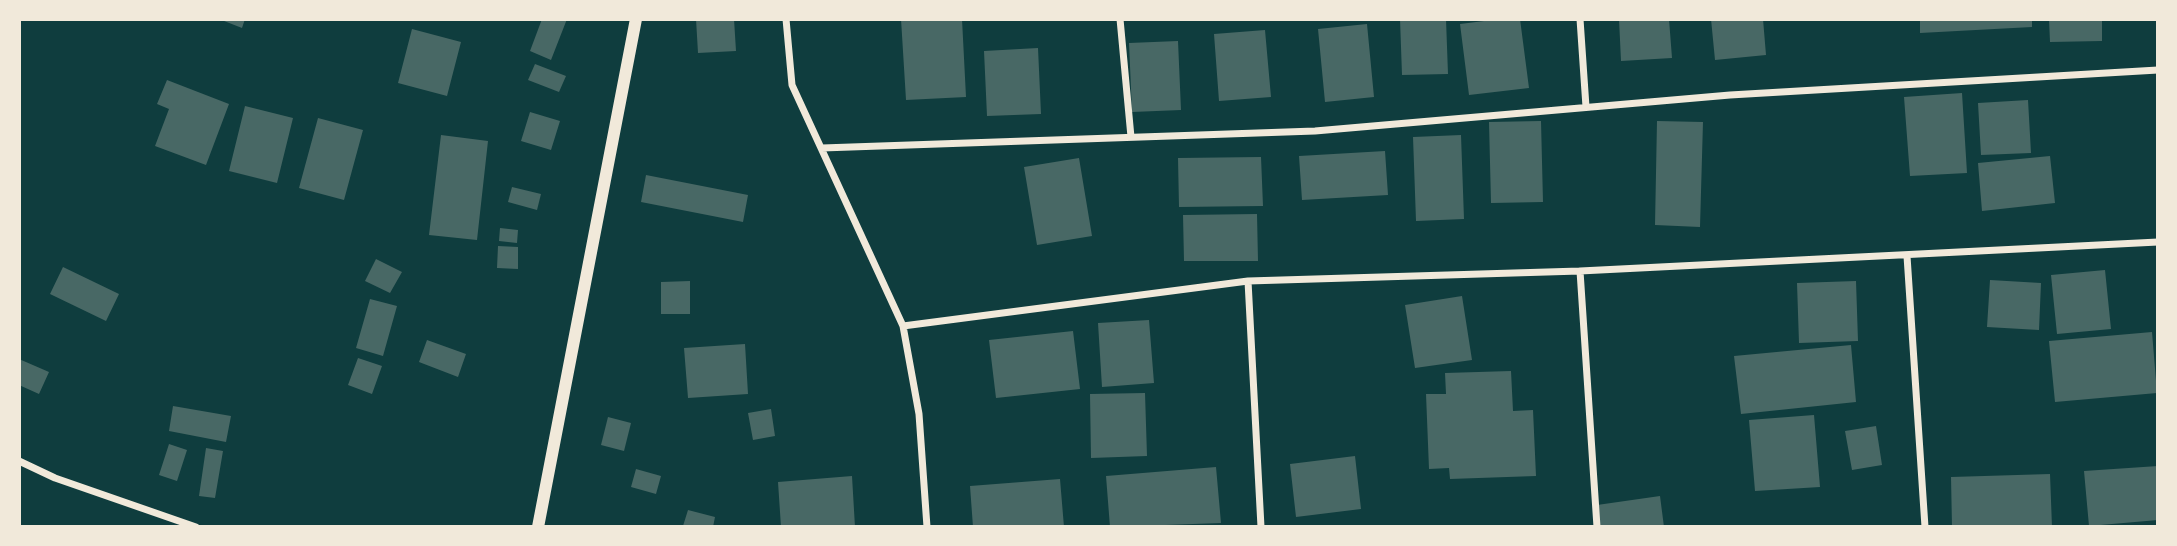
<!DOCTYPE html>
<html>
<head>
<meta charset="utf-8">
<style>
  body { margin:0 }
  #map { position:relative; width:2177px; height:546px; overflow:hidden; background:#0f3d3e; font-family:"IBM Plex Sans",sans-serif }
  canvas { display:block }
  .frame { position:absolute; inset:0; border:21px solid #f1e9da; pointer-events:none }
</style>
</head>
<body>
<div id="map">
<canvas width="2177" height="546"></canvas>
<div class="frame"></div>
</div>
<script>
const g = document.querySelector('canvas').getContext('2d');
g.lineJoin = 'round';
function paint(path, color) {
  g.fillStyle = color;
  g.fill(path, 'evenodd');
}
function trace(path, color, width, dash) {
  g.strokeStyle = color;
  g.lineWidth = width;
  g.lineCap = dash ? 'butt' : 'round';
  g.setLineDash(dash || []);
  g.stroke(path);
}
paint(new Path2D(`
  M219 19H245L242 28Z
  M542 19H567L551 60 530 51Z
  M696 19H734L736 51 698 53Z
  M901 19H962L966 97 906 100Z
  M1400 19H1446L1448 74 1402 75Z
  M1500 19H1520L1529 88 1469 95 1460 24Z
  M1619 19H1669L1672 58 1621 61Z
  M1711 19H1763L1766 55 1715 60Z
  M1920 19H2032V27L1920 33Z
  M2049 19H2102V41L2050 42Z
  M1367 24 1374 97 1325 102 1318 29Z
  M412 29 461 42 447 96 398 83Z
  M1265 30 1271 97 1219 101 1214 34Z
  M1178 41 1181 110 1132 112 1129 43Z
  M1038 48 1041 114 987 116 984 51Z
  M535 64 566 76 559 92 528 80Z
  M167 80 229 104 206 165 155 146 169 109 157 104Z
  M1962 93 1967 173 1910 176 1904 97Z
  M2028 100 2031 153 1981 155 1978 103Z
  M245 106 293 118 277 183 229 171Z
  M530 112 560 121 551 150 521 141Z
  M318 118 363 130 344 200 299 188Z
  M1541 121 1543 202 1491 203 1489 122Z
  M1657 121 1703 122 1700 227 1655 225Z
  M441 135 488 141 477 240 429 235Z
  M1461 135 1464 219 1416 221 1413 137Z
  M1385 151 1388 195 1302 200 1299 156Z
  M2050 156 2055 203 1982 211 1978 163Z
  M1261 157 1263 206 1179 207 1178 158Z
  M1079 158 1092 236 1037 245 1024 167Z
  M646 175 748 195 743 222 641 202Z
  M512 187 541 194 537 210 508 202Z
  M1257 214 1258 261H1184L1183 215Z
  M500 228 518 230 517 243 499 241Z
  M498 246 518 247V269L497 268Z
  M376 259 402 272 390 293 365 281Z
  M63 267 119 294 106 321 50 294Z
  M2105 270 2111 329 2057 334 2051 275Z
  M1990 280 2041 283 2039 330 1987 327Z
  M690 281V314H661V282Z
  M1856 281 1858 341 1799 343 1797 283Z
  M1462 296 1472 360 1415 368 1405 305Z
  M370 299 397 306 383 356 356 348Z
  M1149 320 1154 383 1102 387 1098 323Z
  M1073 331 1080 389 996 398 989 340Z
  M2152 332 2157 393 2055 402 2049 341Z
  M427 340 466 354 458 377 419 362Z
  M745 344 748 394 688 398 684 348Z
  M1851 345 1856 402 1741 414 1734 356Z
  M358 358 382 366 372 394 348 385Z
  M19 359 49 372 39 394 19 385Z
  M1511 371 1513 411 1533 410 1536 476 1450 479 1449 468 1429 469 1426 394H1446L1445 373Z
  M1145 393 1147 456 1091 458 1090 394Z
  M173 406 231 416 226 442 169 431Z
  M771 409 775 436 753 440 748 413Z
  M1814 415 1820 487 1755 491 1749 420Z
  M608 417 631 423 624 451 601 445Z
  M1876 426 1882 465 1852 470 1845 431Z
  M169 444 187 450 177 481 159 475Z
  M206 448 223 451 215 498 199 496Z
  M1355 456 1361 509 1296 517 1290 464Z
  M2158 466V520L2089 526 2084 471Z
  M1216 467 1221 523 1110 527 1106 476Z
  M636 469 661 476 656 494 631 487Z
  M2050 474 2052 527H1952L1951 477Z
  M852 476 855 527H781L778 482Z
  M1060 479 1064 527H973L970 486Z
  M1660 496 1664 527H1600L1597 505Z
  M688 510 715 517 713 527 683 526Z`), '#486865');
trace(new Path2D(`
  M786 19 792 85 903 326 919 414 927 527
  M1120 19 1131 137
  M1580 19 1586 107
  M822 148 1315 131 1730 95 2158 70
  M1907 256 1925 527
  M1580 271 1597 527
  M1248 281 1261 527
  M903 326 1248 281 1580 271 2158 242
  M19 461 55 478 196 527`), '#f1e9da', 7);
trace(new Path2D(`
  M538 527 636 19`), '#f1e9da', 12);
</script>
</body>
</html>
